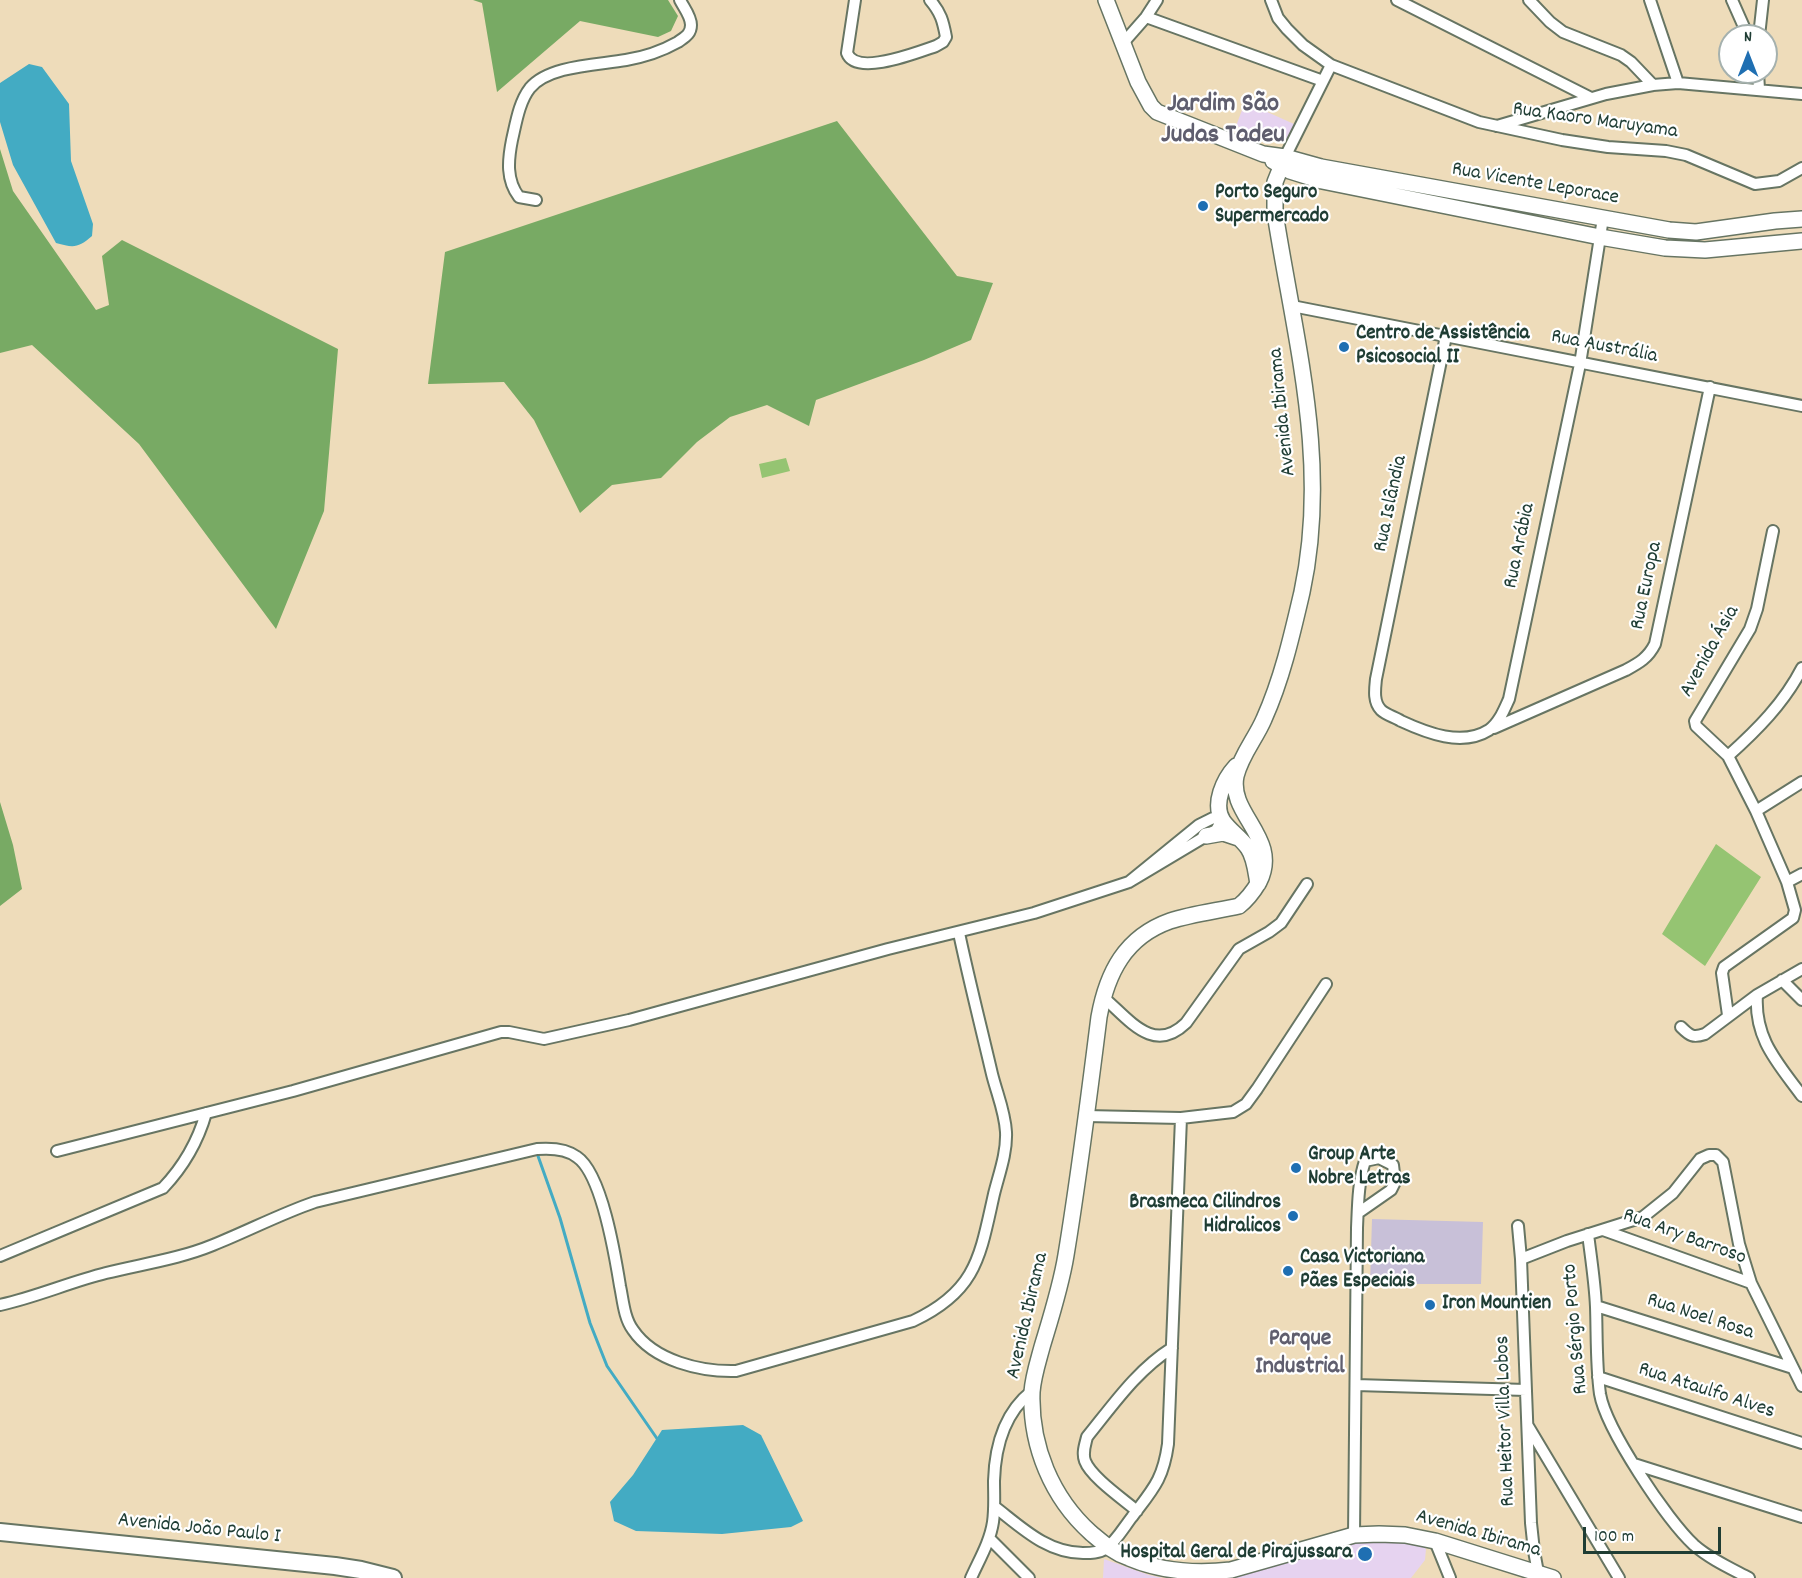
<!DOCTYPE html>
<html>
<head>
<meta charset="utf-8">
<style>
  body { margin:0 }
  #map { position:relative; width:1802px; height:1578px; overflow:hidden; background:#eedcba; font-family:Dekko,sans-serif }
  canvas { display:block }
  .north { position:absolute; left:1718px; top:24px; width:60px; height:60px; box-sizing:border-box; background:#fff; border:2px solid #a5b1ae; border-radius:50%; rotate:0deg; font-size:16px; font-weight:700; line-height:24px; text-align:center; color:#1f3d34 }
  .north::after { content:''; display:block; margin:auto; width:21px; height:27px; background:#1f6fb2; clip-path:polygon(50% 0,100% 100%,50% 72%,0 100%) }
  .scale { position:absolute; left:1583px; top:1527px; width:138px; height:27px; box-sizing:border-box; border:3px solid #1f3d34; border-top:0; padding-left:8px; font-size:18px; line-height:21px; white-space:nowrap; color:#1f3d34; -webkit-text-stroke:4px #fff; paint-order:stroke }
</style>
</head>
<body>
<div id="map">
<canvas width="1802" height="1578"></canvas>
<div class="north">N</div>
<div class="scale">100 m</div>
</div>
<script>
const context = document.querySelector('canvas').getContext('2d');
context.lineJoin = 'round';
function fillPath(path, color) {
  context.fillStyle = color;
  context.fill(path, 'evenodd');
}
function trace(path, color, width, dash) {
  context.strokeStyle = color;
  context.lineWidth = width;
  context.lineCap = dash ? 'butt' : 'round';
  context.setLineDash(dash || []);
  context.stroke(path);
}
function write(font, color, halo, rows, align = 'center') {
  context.font = font + ' Dekko,sans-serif';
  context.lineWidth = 4.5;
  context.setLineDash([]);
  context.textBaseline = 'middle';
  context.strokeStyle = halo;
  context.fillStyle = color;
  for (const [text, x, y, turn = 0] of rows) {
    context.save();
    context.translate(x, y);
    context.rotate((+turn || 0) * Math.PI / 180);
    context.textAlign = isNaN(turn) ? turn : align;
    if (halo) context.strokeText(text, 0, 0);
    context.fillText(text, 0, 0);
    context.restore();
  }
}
fillPath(new Path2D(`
  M1245 102 1294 124 1289 141 1270 138 1236 126Z
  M1395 1541 1422 1545 1426 1549 1425 1560 1411 1578H1223L1348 1542Z
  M1104 1559 1149 1575 1163 1578H1103Z`), '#e6d3f0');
fillPath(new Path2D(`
  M1372 1219 1483 1222 1481 1284H1370Z`), '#c8c0d8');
fillPath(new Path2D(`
  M786 458 790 471 762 478 759 464Z
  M1716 844 1761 877 1705 966 1662 934Z`), '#95c472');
fillPath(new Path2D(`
  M473 0H668L678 16 671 31 658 37 580 21 497 92 482 3Z
  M837 121 957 276 993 283 971 340 924 360 816 400 809 426 767 405 730 417 697 442 661 478 612 485 580 513 534 420 504 382 428 384 445 252Z
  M0 149 13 191 96 310 109 305 102 256 122 240 338 349 324 511 276 629 139 444 32 345 0 353Z
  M0 802 13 845 22 889 0 906Z`), '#78aa64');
fillPath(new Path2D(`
  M29 64 42 67 69 104 71 161 93 224 92 236C78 248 74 248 56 243L13 165 0 122V83Z
  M743 1425 761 1435 803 1521 791 1527 722 1534 636 1531 614 1521 610 1502 633 1475 662 1430Z`), '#43abc3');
trace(new Path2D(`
  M538 1156 560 1218 590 1323 607 1366 658 1440`), '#43abc3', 3);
const street = new Path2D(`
  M855 0 847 53C856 77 918 52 936 46L943 42 946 37C943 21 941 13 930 0
  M1271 0 1278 18 1287 29 1303 45 1331 65 1479 122 1562 140 1608 147 1666 151 1686 155 1755 184 1779 181 1802 168
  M1397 0 1591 98
  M1529 0 1550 22 1563 32 1621 55 1631 62 1653 85 1678 83 1802 94
  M1650 0 1678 83
  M1732 0 1748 36
  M1146 17 1323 81
  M1759 36 1763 0
  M1124 42 1146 17 1157 0
  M1758 72 1759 89
  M1497 126 1606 94 1653 85
  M1285 157 1331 65
  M536 200 519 197C506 180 508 160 512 140 516 123 519 102 530 88 549 65 599 65 626 60 644 57 662 51 678 42 685 37 691 34 691 25 691 16 684 8 680 0
  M1292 306 1802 406
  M1446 336 1376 679C1375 689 1373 702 1381 710 1386 715 1395 717 1401 721 1427 733 1462 747 1489 730 1499 723 1504 710 1509 699L1580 364 1603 218
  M1494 728 1626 670C1639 663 1648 658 1655 644L1710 387
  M1728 756C1757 730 1784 703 1802 668
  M1756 811 1802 782
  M1787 882 1802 874
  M1782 980 1802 1000
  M1757 995C1754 1039 1778 1063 1802 1096
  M1103 997C1129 1019 1153 1055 1186 1023L1239 949 1269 932 1281 923 1307 884
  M1728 1015 1722 973 1724 967 1793 918 1795 910 1787 882 1756 811 1728 756 1696 726 1695 721 1750 629 1757 609 1773 531
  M1681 1027C1690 1036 1693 1038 1705 1034L1757 995 1802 969
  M1086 1116 1181 1118 1233 1112 1246 1104 1257 1089 1326 984
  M57 1151 293 1091 501 1032H509L544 1039 629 1020 888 949 1034 913 1129 882 1206 836 1216 830 1222 820 1213 818 1199 825 1129 882
  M1518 1226 1521 1259 1531 1523 1534 1551 1539 1578
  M1603 1230 1751 1283
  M1588 1234C1591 1258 1595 1283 1596 1307 1597 1336 1596 1365 1600 1394 1606 1429 1667 1520 1694 1545 1710 1559 1730 1568 1749 1578
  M0 1256 163 1188C183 1167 198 1141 206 1113
  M1521 1259 1567 1241 1643 1217 1673 1193 1700 1159 1709 1155H1716L1723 1162 1739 1244 1751 1283 1802 1386
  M0 1305C36 1297 70 1282 106 1273 142 1264 179 1259 213 1245 248 1231 280 1214 315 1202L537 1149C550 1148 567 1149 577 1157 602 1174 615 1255 620 1286 623 1300 624 1318 633 1330 654 1361 701 1372 736 1371L913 1321C977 1291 980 1256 994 1194 999 1174 1007 1153 1006 1132 1005 1112 997 1094 992 1074 981 1027 969 980 959 933
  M1596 1306 1793 1368
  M1598 1377 1802 1443
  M1356 1385 1526 1390
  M1528 1426 1619 1578
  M1634 1464 1802 1517
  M995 1507C1021 1527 1047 1553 1083 1553 1091 1553 1099 1553 1105 1549 1116 1542 1124 1527 1132 1517 1153 1489 1163 1480 1168 1444L1181 1118
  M1137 1511C1123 1499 1091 1477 1085 1461 1082 1453 1085 1445 1087 1437 1113 1405 1137 1370 1172 1348
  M1354 1535 1357 1228C1358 1206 1358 1182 1365 1161L1379 1158 1393 1165 1395 1182 1391 1190 1358 1213
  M989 1538 1029 1578
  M1435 1541 1450 1578
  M971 1578C979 1560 990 1542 993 1522 995 1508 994 1495 994 1481 995 1446 1004 1413 1032 1391`);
const secondary = new Path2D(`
  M1106 0 1138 82 1151 106 1157 112 1263 154 1285 157 1321 167 1669 230 1696 232 1775 221 1802 219
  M1285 157 1275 182V213C1295 341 1330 462 1302 592 1292 635 1282 679 1264 719 1256 738 1241 755 1236 776 1228 815 1281 838 1259 882 1253 892 1248 899 1239 906 1216 911 1191 914 1170 921 1125 937 1107 973 1099 1017 1089 1097 1079 1176 1066 1255 1061 1286 1051 1317 1042 1347 1038 1362 1033 1377 1032 1392 1030 1446 1052 1498 1091 1533 1103 1543 1114 1553 1129 1558 1160 1571 1197 1574 1231 1570L1354 1535 1379 1534 1405 1535 1435 1541 1553 1578
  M1273 161 1290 171 1322 181 1600 237 1665 248 1705 250 1802 241
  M1236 766C1224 779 1212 804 1223 821 1230 831 1241 838 1248 848 1255 858 1256 873 1258 884
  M1206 836 1223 833 1238 838`);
const primary = new Path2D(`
  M0 1532 335 1566 361 1570 393 1578`);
trace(street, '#677563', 14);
trace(secondary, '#677563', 18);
trace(primary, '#677563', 20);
trace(street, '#fff', 10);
trace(secondary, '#fff', 15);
trace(primary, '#fff', 16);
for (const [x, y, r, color] of [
  [1203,206,6,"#1f6fb2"],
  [1344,347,6,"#1f6fb2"],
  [1296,1168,6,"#1f6fb2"],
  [1293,1216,6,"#1f6fb2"],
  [1288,1271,6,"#1f6fb2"],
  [1430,1305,6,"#1f6fb2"],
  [1365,1554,8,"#1f6fb2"]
]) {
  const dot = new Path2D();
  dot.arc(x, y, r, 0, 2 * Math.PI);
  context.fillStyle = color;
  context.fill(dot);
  trace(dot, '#fff', 2);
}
write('21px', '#1f3d34', '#fff', [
  ["Rua Kaoro Maruyama",1595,122,8],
  ["Rua Vicente Leporace",1535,185,10],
  ["Rua Austrália",1604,348,11],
  ["Avenida Ibirama",1284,412,-96],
  ["Rua Islândia",1392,504,-78],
  ["Rua Arábia",1521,546,-78],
  ["Rua Europa",1648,586,-78],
  ["Avenida Ásia",1711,652,-61],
  ["Rua Ary Barroso",1684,1238,20],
  ["Avenida Ibirama",1029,1316,-77],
  ["Rua Noel Rosa",1700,1318,18],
  ["Rua Sérgio Porto",1577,1329,-95],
  ["Rua Ataulfo Alves",1706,1392,18],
  ["Rua Heitor Villa Lobos",1507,1421,-92],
  ["Avenida João Paulo I",199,1530,6],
  ["Avenida Ibirama",1478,1535,16]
]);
write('bold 21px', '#1f3d34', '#fff', [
  ["Porto Seguro",1215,194],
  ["Supermercado",1215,218],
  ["Centro de Assistência",1356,335],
  ["Psicosocial II",1356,359],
  ["Group Arte",1308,1156],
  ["Nobre Letras",1308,1180],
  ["Brasmeca Cilindros",1281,1204,"right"],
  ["Hidralicos",1281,1228,"right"],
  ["Casa Victoriana",1300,1259],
  ["Pães Especiais",1300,1283],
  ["Iron Mountien",1442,1305],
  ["Hospital Geral de Pirajussara",1352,1554,"right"]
], 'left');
write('bold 24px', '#5f5e6e', '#fff', [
  ["Parque",1300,1341],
  ["Industrial",1300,1369]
]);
write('bold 27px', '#5f5e6e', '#fff', [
  ["Jardim São",1223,106],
  ["Judas Tadeu",1223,137]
]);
</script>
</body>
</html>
